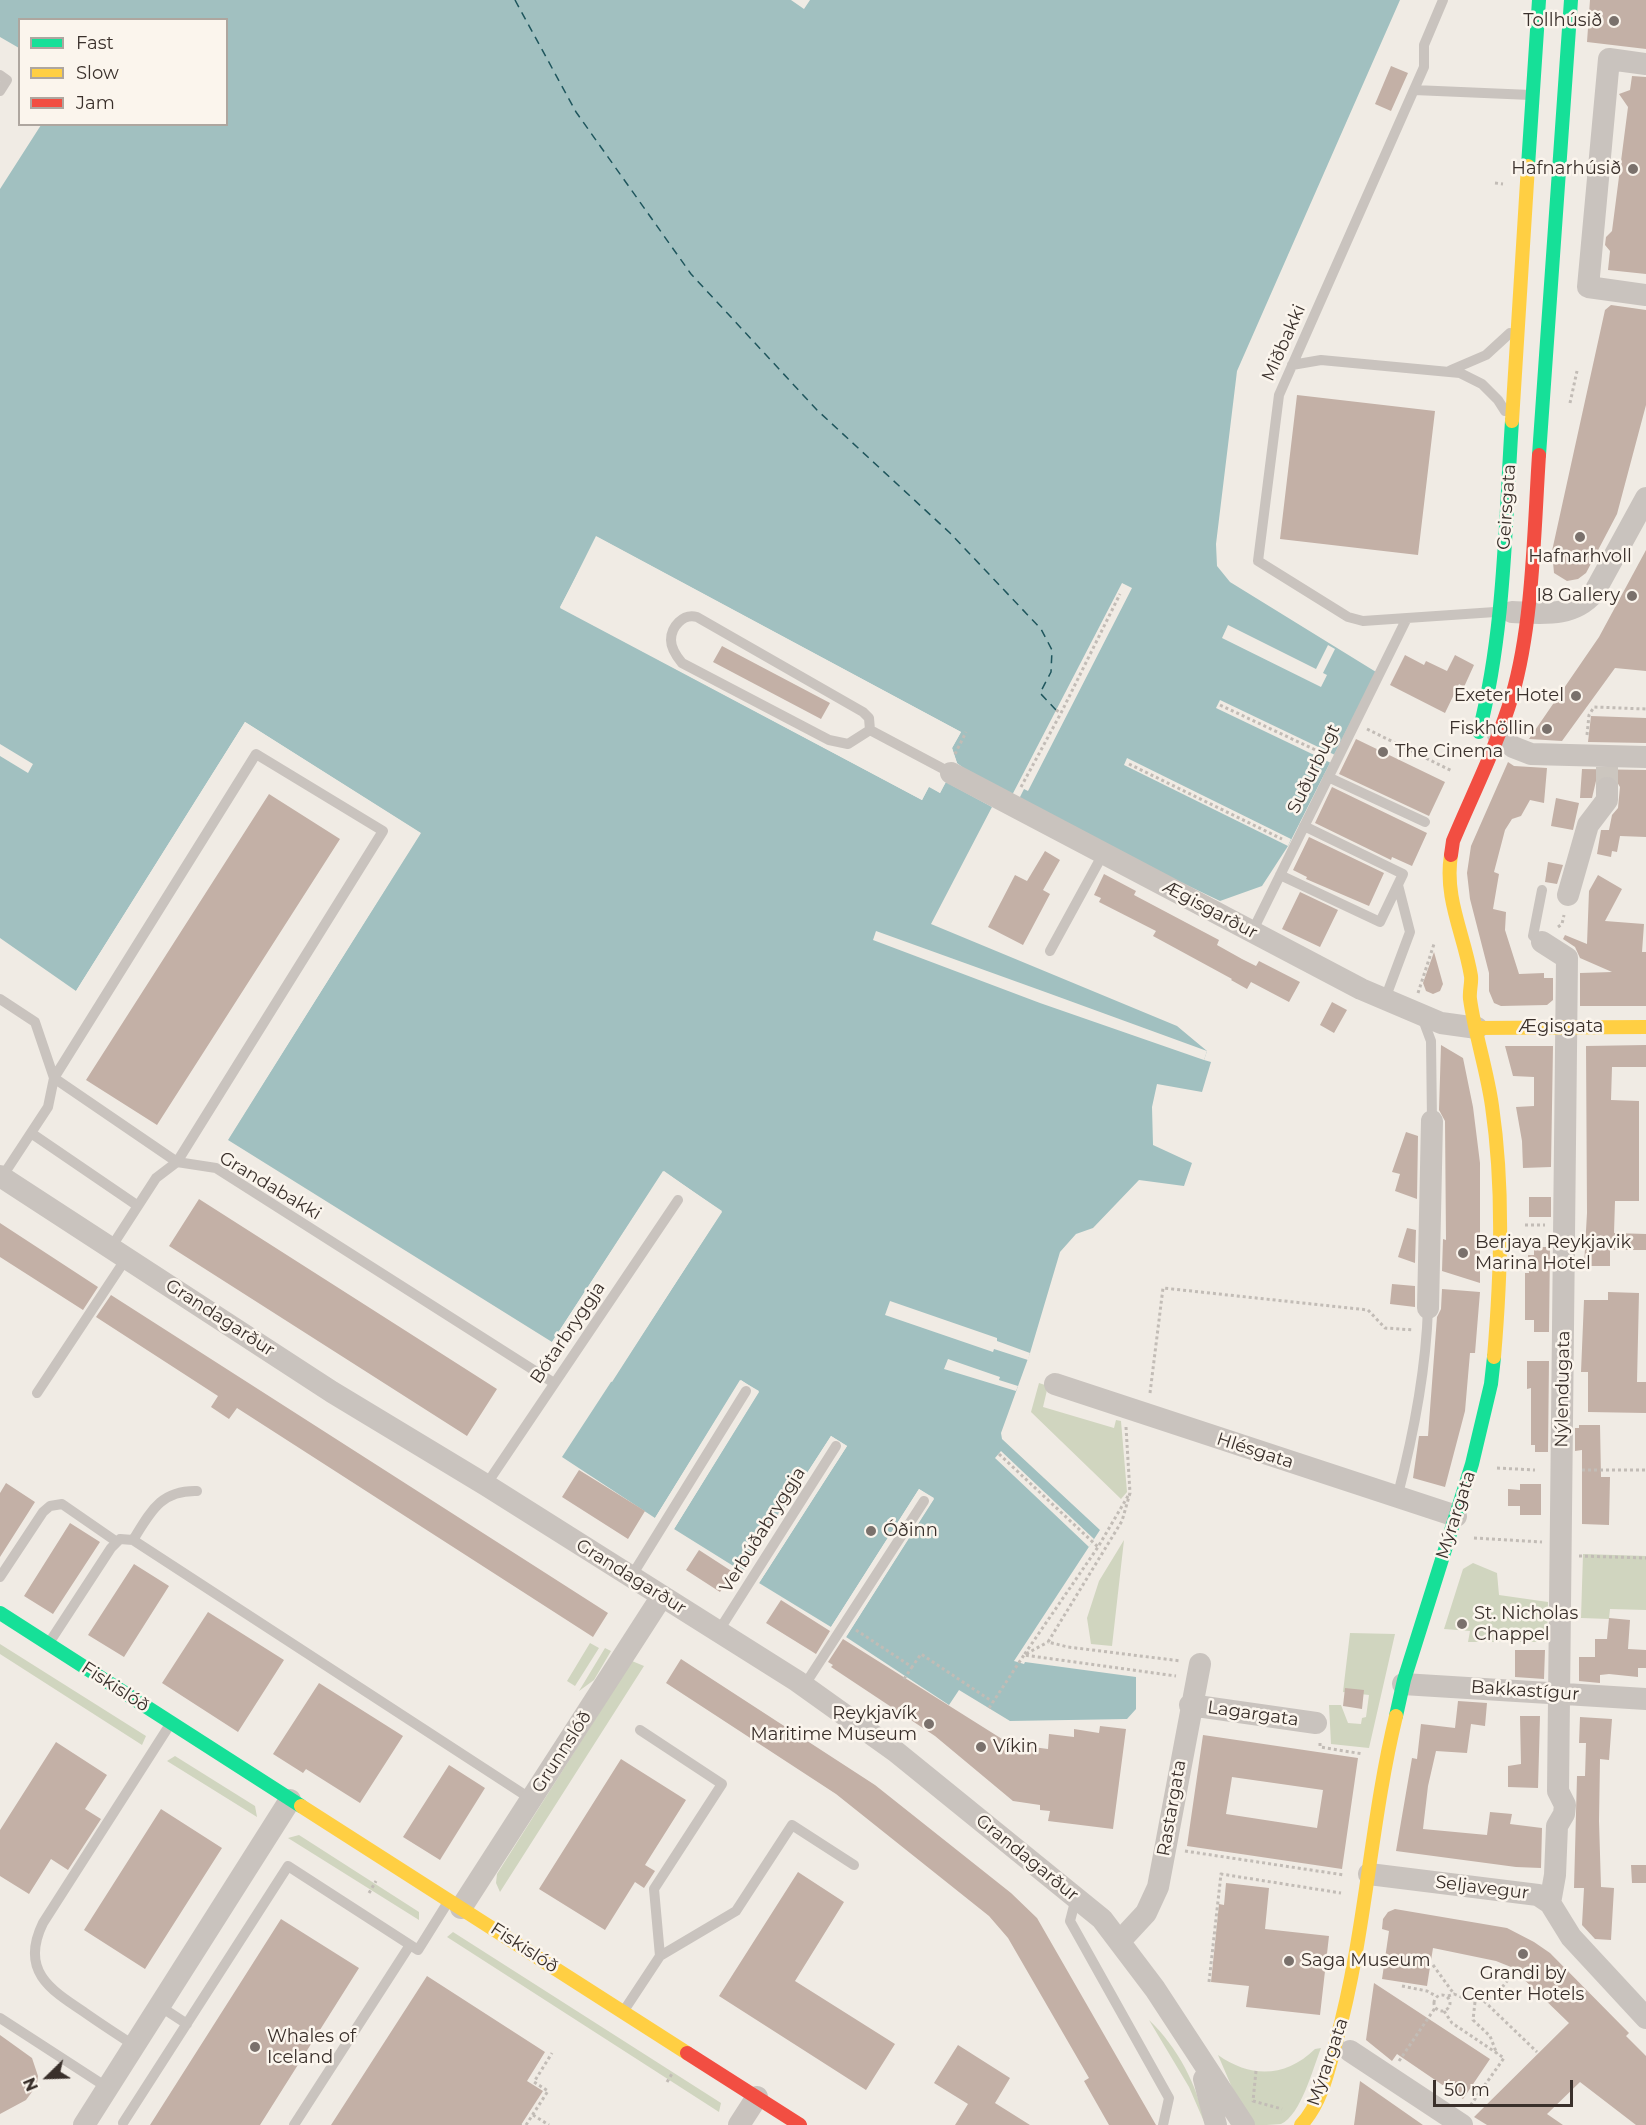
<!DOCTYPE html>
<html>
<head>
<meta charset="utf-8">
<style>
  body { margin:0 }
  #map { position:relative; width:1646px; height:2125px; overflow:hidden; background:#f0ebe4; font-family:Montserrat,sans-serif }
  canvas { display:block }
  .legend { position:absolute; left:18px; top:18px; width:210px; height:108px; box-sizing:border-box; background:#fbf5ed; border:2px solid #aea69f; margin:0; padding:8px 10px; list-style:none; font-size:18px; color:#3a302b }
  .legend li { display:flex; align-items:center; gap:12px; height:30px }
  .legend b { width:30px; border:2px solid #aea69f }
  .north { position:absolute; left:18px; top:2047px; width:60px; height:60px; -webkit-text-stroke:4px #fbf5ed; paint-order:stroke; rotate:247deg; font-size:16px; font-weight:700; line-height:24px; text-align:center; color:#3a302b }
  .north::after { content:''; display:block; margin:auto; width:21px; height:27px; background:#3a302b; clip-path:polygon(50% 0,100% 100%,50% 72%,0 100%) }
  .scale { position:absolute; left:1433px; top:2080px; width:140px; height:27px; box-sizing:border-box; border:3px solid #3a302b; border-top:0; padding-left:8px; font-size:18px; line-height:21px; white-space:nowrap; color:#3a302b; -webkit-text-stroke:4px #fbf5ed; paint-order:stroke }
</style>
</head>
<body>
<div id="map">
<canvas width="1646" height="2125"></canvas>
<ul class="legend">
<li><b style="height:8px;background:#16e098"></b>Fast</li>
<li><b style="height:8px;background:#ffcf43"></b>Slow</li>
<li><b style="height:8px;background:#f24e42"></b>Jam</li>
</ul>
<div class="north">N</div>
<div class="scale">50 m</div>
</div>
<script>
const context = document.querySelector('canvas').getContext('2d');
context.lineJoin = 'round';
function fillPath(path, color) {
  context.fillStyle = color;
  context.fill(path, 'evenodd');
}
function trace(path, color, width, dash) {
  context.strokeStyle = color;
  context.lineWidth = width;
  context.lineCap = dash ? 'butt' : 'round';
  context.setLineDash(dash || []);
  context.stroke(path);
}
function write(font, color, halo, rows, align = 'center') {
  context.font = font + ' Montserrat,sans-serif';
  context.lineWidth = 5;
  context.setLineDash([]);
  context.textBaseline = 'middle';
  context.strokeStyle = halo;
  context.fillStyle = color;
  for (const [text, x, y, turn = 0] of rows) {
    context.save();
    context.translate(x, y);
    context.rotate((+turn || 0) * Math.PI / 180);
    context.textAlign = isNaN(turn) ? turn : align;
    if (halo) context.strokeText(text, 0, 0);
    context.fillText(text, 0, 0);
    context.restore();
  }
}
fillPath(new Path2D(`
  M1039 1383 1048 1386 1043 1407 1114 1428 1116 1420 1121 1421 1127 1492 1121 1499 1031 1412Z
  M1124 1540 1112 1646 1091 1644 1087 1618 1099 1581Z
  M1583 1554 1646 1556V1610L1610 1609 1609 1619 1581 1618Z
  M1473 1563 1497 1573 1499 1595 1548 1602 1547 1642H1468L1470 1631 1444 1629 1463 1569Z
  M1350 1633 1395 1634 1369 1748 1331 1744 1329 1705H1341L1348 1723 1361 1724 1362 1718 1366 1717 1369 1695 1343 1692Z
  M590 1643 599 1648 575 1686 567 1681Z
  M0 1644 146 1736 142 1745 0 1654Z
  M605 1648 611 1651 594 1680 579 1691Z
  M632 1661 644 1666 500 1892 496 1883 497 1874Z
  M175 1756 255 1806 257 1817 167 1761Z
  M299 1835 419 1912V1920L288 1838Z
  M453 1932 721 2103 719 2112 447 1937Z
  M1149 2020C1178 2048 1197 2084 1205 2124L1189 2087Z
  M1321 2048C1313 2068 1301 2115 1281 2124 1273 2125 1260 2125 1252 2125L1246 2120 1218 2055C1252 2079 1286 2077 1315 2049Z`), '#d0d5bf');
fillPath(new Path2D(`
  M0 0H791L804 9 810 0H1400L1237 371 1216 544 1217 566 1230 582 1376 672 1288 846 1262 886 1220 901 999 795 957 763 952 748 961 732 597 537 560 607 922 800 929 786 940 793 946 782 992 807 931 924 1177 1026 1207 1051 1204 1060 1211 1062 1202 1092 1157 1084 1152 1107 1153 1145 1192 1163 1184 1186 1139 1180 1093 1228 1076 1234 1060 1252 1030 1353 1001 1433 1002 1439 1100 1530 1014 1661 1024 1664 1025 1662 1136 1677V1709L1127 1719 1010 1721 959 1690 949 1705 846 1637 934 1499 919 1489 831 1627 759 1583 847 1446 831 1436 743 1572 674 1529 759 1392 741 1380 655 1518 562 1457 722 1212 664 1171 552 1342 228 1140 420 833 245 722 76 991 0 938V189L41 125 226 124V20H20L19 48 0 37Z`), '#a1c0c0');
fillPath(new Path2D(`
  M596 536 961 732 952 748 957 763 955 765 949 748 957 733 598 540 564 606 920 796 927 784 939 789 944 780 947 779 940 793 929 787 922 800 560 608Z
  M1122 583 1132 588 1028 791 1024 789 1016 805 1009 801Z
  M1228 625 1316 669 1328 645 1335 649 1323 673 1327 675 1321 687 1222 638Z
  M1220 700 1335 755 1331 763 1216 708Z
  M245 722 421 833 226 1142V1138L417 834 246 726 78 992 76 991Z
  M0 744 33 764 28 773 0 756Z
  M1127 758 1291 839 1288 846 1124 765Z
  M876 931 1048 993 1207 1051 1204 1060 1040 1003 873 940Z
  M663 1171 722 1211 612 1382 610 1381 718 1212 664 1175 555 1343 552 1342Z
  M890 1301 997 1338V1341L1030 1353 1028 1360 994 1349 993 1352 885 1315Z
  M948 1359 1000 1377 999 1380 1018 1386 1016 1391 944 1369Z
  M740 1380 759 1391 674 1529 671 1528 755 1392 741 1384 657 1520 655 1518Z
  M831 1436 847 1446 759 1583 757 1581 843 1447 832 1440 746 1574 743 1572Z
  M1001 1451 1094 1539 1089 1547 995 1458Z
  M919 1489 934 1498 846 1637 844 1635 930 1499 920 1493 833 1628 831 1627Z`), '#f0ebe4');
trace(new Path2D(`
  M515 0 576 112 691 274 817 410 950 533 1041 629 1052 650 1051 672 1040 693 1056 710`), '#1f565d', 1.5, [8, 6]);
fillPath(new Path2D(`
  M1590 0H1646V49L1587 42Z
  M1391 66 1408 73 1391 111 1375 104Z
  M1632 76 1646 77V274L1608 270 1610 251 1605 245 1606 237 1612 231 1628 107 1619 94 1630 90Z
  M1611 305 1646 310V405L1617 514 1586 573 1578 579 1567 581 1554 573 1552 551 1605 310Z
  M1297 395 1435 411 1418 555 1280 539Z
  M1646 550V671L1615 668 1562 741 1529 739 1599 637Z
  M722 646 830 703 821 719 713 662Z
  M1405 655 1424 665 1426 661 1447 671 1455 655 1474 665 1464 687 1459 684 1445 713 1390 685Z
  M1591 716 1646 718V743L1588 742Z
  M1356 739 1445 782 1429 816 1339 774Z
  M1508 762 1514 766 1547 768 1544 803 1530 800 1521 816 1512 819 1505 830 1494 872 1499 874 1493 909 1506 912 1505 930 1519 974 1544 973V978H1553V1000L1547 1005 1501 1006 1494 1003 1489 991V973L1470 899 1467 873 1471 846Z
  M1582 769 1646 770V837L1620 836 1617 852 1612 851 1611 857 1597 854 1601 830H1609L1612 815 1618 808 1620 787 1614 777 1606 775 1596 781 1592 798H1580Z
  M1332 787 1427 833 1412 866 1392 857 1391 860 1315 823Z
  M269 794 340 839 157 1125 86 1080Z
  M1556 798 1579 803 1573 830 1551 826Z
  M1309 837 1384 873 1369 906 1306 879 1307 877 1293 870Z
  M1045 851 1060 860 1043 890 1050 894 1023 945 988 927 1015 875 1027 881Z
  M1548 862 1563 865 1557 884 1545 882Z
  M1104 874 1136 891 1134 895 1219 940 1217 945 1242 959 1256 966 1259 961 1300 982 1289 1002 1251 982 1247 989 1231 980 1232 979 1153 936 1156 931 1099 902 1101 898 1094 895Z
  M1598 875 1622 889 1605 921 1644 924 1642 952H1646V1006H1580V973L1612 972 1580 958 1575 947 1563 939 1565 935 1587 944 1589 891Z
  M1300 892 1338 910 1320 947 1282 929Z
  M1434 952 1443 984 1440 991 1433 994 1426 991 1423 983Z
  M1332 1002 1347 1010 1334 1033 1320 1025Z
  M1441 1045 1463 1058 1473 1107 1480 1163V1283L1442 1271 1443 1239 1446 1240 1445 1121 1439 1110Z
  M1646 1045V1067H1612L1611 1100 1639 1101V1201H1615L1614 1233 1646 1234V1250H1610V1266H1584L1587 1213 1586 1046Z
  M1505 1046H1553L1551 1167 1523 1168 1522 1141 1516 1107 1534 1106V1077L1513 1076Z
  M1406 1132 1418 1136 1417 1199 1395 1191 1400 1174 1392 1172Z
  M1529 1197H1551V1217H1529Z
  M199 1199 497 1389 467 1436 169 1246Z
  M0 1223 98 1287 83 1310 0 1257Z
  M1407 1228 1416 1230 1415 1263 1398 1257Z
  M1534 1247H1550L1549 1332H1534V1320H1525V1273H1529L1528 1255H1534Z
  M1392 1284 1415 1286V1307L1390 1304Z
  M1442 1289 1480 1292 1475 1353H1470L1465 1411 1445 1487 1413 1478 1419 1436H1428L1437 1317 1441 1309Z
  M1608 1292 1639 1293 1637 1382H1646V1413L1588 1412V1372H1581L1584 1300H1608Z
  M111 1295 608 1613 593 1637 237 1408 229 1419 211 1407 218 1396 96 1317Z
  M1527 1361H1549L1548 1452H1535V1445H1531V1388L1527 1389Z
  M1579 1425H1600L1601 1477H1610L1609 1525 1582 1524V1450L1575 1451V1428H1579Z
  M579 1470 645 1511 628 1539 562 1497Z
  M6 1483 35 1502 0 1557V1493Z
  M1520 1484H1541V1515H1520V1506H1508V1489L1520 1490Z
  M70 1523 100 1542 53 1614 24 1596Z
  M699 1550 733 1572 720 1592 686 1570Z
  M134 1564 169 1586 124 1657 88 1635Z
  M781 1600 830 1631 816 1654 766 1623Z
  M208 1612 284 1660 238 1732 162 1683Z
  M1609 1618 1630 1620 1628 1649 1646 1650V1668H1638V1677L1609 1674 1600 1675V1683L1579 1681V1657H1595V1639H1607Z
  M843 1639 1010 1744 1048 1749 1049 1734 1074 1737V1729L1099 1733 1100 1726 1126 1729 1113 1829 1048 1821 1050 1811 1040 1810V1805L1013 1801 935 1736 831 1667 833 1665 828 1662Z
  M1515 1650H1545L1544 1679 1515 1677Z
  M681 1659 875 1785 1011 1893 1037 1918 1156 2125H1109L1084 2081 1089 2078 1008 1938 989 1916 836 1794 666 1683Z
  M319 1683 403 1736 360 1803 306 1769 303 1773 273 1754Z
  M1345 1688 1364 1690 1362 1709 1343 1706Z
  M1458 1701 1487 1703 1485 1726 1471 1724 1467 1753 1436 1751 1428 1786 1423 1829 1487 1835 1490 1812 1512 1814 1510 1824 1542 1828 1541 1868 1516 1867 1396 1851 1412 1758 1417 1759 1421 1724 1455 1728Z
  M1520 1716H1540L1538 1788 1508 1787V1766L1521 1764Z
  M1580 1717 1612 1719 1609 1760 1600 1759 1599 1821 1601 1887 1614 1888 1611 1940 1595 1939 1582 1925 1584 1888H1574L1577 1776H1585L1586 1743H1579Z
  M1203 1735 1358 1758 1342 1869 1187 1846ZM1232 1777 1323 1790 1317 1828 1226 1814Z
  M56 1742 107 1775 85 1809 101 1819 68 1870 51 1859 29 1894 0 1876V1830Z
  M621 1759 686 1800 645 1865 655 1871 644 1888 635 1882 605 1930 539 1889Z
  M449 1765 485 1788 440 1860 403 1837Z
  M161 1809 222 1848 145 1969 84 1930Z
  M1631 1865H1646V1883H1632Z
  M798 1872 844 1902 795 1981 895 2044 866 2090 719 1996Z
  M1226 1883 1269 1888 1265 1929 1329 1936 1320 2015 1246 2007 1249 1986 1211 1982 1219 1904 1224 1905Z
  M1395 1909 1507 1928 1534 1942 1550 1953 1629 2033 1626 2036 1646 2056V2125H1636L1580 2082 1547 2114 1563 2125H1487L1474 2117 1569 2023 1511 1967 1496 1961 1433 1948 1427 1986 1382 1979 1389 1931 1382 1929 1383 1919 1388 1912Z
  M281 1919 359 1968 260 2125H150Z
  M427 1976 545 2052 527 2081 543 2091 521 2125H331Z
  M1374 1983 1490 2059 1463 2099 1397 2054 1392 2061 1366 2040Z
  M0 2035 32 2058 38 2076 37 2085 26 2100 0 2114Z
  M958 2045 1010 2078 995 2103 1030 2125H955L968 2104 934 2083Z
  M1360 2081 1423 2125H1354Z`), '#c3b0a6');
trace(new Path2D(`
  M1607 788V767`), '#ccc6bf', 22, [22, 11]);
trace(new Path2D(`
  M1495 183 1503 184
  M1570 403 1577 371
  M1220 705 1324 754
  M1056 710 1061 713
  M1367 729 1452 771
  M1587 735 1589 715 1594 707 1646 709
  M955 754 966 732
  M1129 764 1282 839
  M1021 787 1061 713 1120 594
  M1558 927 1562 924 1564 915
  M1418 993 1434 944
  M1525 1225H1545
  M1150 1393 1163 1288 1368 1310 1385 1328 1414 1330
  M1126 1427 1130 1493 1122 1521 1048 1642 1068 1647 1181 1661
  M999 1454 1098 1547
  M1497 1468 1535 1470
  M1582 1470H1646
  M1128 1496 1098 1547 1024 1655 1176 1676
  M1474 1538 1542 1542
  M1579 1556 1646 1558
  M856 1630 912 1667 921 1654 993 1702
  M904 1679 912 1667
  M989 1708 1024 1655 1048 1642
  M1320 1743V1747L1363 1754
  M1185 1851 1344 1875
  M369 1893 376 1881
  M1433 1965 1454 1994
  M1209 1982 1221 1874 1341 1893
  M1402 1986 1427 1991 1436 1996
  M1434 2003a8 8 0 1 1 16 0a8 8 0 1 1-16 0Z
  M1448 1996 1454 1994C1485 2008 1496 1998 1514 1971
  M1484 2001 1537 2052
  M1475 2002 1473 2020 1490 2036 1497 2054
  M1444 2011 1452 2023 1504 2058 1470 2106
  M1399 2061 1435 2008
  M1256 2071 1253 2101 1282 2109
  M667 2082 673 2072
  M533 2115 549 2125
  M521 2125H522
  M526 2125 548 2091 534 2082 552 2053`), '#c2bcb6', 3, [3, 3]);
trace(new Path2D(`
  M1443 0 1424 45V67L1279 395 1258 561 1348 617 1363 621 1495 612
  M0 75 7 80 0 91
  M1414 90 1531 95
  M1292 365 1321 360 1460 373 1482 384 1498 400 1505 411
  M1451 370 1486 355 1510 333
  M870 730 848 744 829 740 682 663C677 657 671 649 671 640 671 627 683 613 697 617L863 712 869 718 870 730 951 773
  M1328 777 1425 822
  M1280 875 1380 922 1403 874 1304 826
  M1252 932 1406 620
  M1542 942 1533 936 1542 890
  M1050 951 1103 854
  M0 999 35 1022 54 1078 177 1162 216 1168 554 1383
  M1385 999 1410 932 1398 885
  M1422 1017 1431 1041 1432 1121
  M31 1133 138 1206
  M2 1177 48 1107 54 1078 256 754 383 831 177 1162 156 1178 112 1246
  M37 1393 127 1257
  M486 1485 678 1200
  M1397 1498C1413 1437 1426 1371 1428 1308
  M133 1540C151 1511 161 1490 197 1491
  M0 1577 43 1512 50 1506 62 1504 117 1542
  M631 1577 746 1391
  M718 1632 836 1446
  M49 1643 111 1548 120 1539 133 1540 531 1799
  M804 1686 924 1501
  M640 1730 722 1784 654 1889 660 1956
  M1076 1898 1070 1921 1169 2098 1163 2125
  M161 2007 187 2024
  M625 2009 660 1956 736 1911 792 1825 854 1865
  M0 2018 108 2088
  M135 2046C118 2035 101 2024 84 2012 49 1989 20 1970 43 1923L169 1726
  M123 2123 288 1866 418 1950 448 1902
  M294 2125 410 1945`), '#c9c3be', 10);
trace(new Path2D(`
  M1646 64 1609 59 1588 287 1646 295
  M1512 612C1542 613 1572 618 1594 593L1646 498
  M1498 735 1513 747 1531 754 1646 757
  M951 773 1361 989 1441 1023 1477 1028
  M1568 895 1588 825 1607 800V788
  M1542 942 1567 958 1558 1791 1565 1805 1564 1814 1557 1826 1555 1875 1550 1903
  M0 1176 332 1392 486 1485 797 1681 895 1751 1102 1919 1155 1989 1244 2125
  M1428 1308 1432 1121
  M1055 1384 1456 1516
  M1403 1684 1646 1699
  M1190 1705 1316 1723
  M1369 1874 1538 1895 1550 1903 1571 1937 1646 2018
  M461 1908 662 1596
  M1120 1941 1146 1913 1158 1887 1200 1664
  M1350 2051 1462 2125
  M1204 2079 1216 2125
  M84 2125 290 1800
  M739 2125 757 2097`), '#c9c3be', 22);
trace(new Path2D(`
  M1528 166 1539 0
  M1539 455 1571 0
  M1479 732C1505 631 1505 524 1512 421
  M0 1613 301 1806
  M1396 1716 1404 1680 1472 1464 1491 1384 1494 1357`), '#16e098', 14);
trace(new Path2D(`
  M1512 421 1528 166
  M1451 855C1444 898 1464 934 1471 976 1472 983 1469 991 1470 999 1475 1035 1487 1070 1492 1106 1504 1188 1501 1274 1494 1357
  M1477 1028 1646 1027
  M301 1806 687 2053
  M1301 2125C1322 2102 1328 2071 1336 2042 1366 1934 1370 1823 1396 1716`), '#ffcf43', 14);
trace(new Path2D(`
  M1451 855 1453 841C1473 793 1497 746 1512 696 1533 625 1534 530 1539 455
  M687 2053 800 2125`), '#f24e42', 14);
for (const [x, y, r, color] of [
  [1614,21,6,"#7a716c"],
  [1633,169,6,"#7a716c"],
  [1580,537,6,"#7a716c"],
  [1632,596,6,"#7a716c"],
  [1576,696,6,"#7a716c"],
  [1547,729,6,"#7a716c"],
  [1383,752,6,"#7a716c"],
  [1463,1253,6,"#7a716c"],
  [871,1531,6,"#7a716c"],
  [1462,1624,6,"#7a716c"],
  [929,1724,6,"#7a716c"],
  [981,1747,6,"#7a716c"],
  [1523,1954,6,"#7a716c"],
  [1289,1961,6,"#7a716c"],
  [255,2047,6,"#7a716c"]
]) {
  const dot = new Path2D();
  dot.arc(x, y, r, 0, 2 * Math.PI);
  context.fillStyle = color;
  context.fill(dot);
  trace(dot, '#fbf5ed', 2);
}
write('18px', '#3a302b', '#fbf5ed', [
  ["Tollhúsið",1602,21,"right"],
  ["Hafnarhúsið",1621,169,"right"],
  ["Hafnarhvoll",1580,557,"center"],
  ["I8 Gallery",1620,596,"right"],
  ["Exeter Hotel",1564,696,"right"],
  ["Fiskhöllin",1535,729,"right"],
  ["The Cinema",1395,752],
  ["Berjaya Reykjavik",1475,1243],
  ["Marina Hotel",1475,1264],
  ["Óðinn",883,1531],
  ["St. Nicholas",1474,1614],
  ["Chappel",1474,1635],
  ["Reykjavík",917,1714,"right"],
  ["Maritime Museum",917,1735,"right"],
  ["Víkin",993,1747],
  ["Saga Museum",1301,1961],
  ["Grandi by",1523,1974,"center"],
  ["Center Hotels",1523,1995,"center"],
  ["Whales of",267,2037],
  ["Iceland",267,2058]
], 'left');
write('18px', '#3a302b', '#fbf5ed', [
  ["Miðbakki",1284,343,-66],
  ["Geirsgata",1507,507,-86],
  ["Suðurbugt",1314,769,-64],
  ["Ægisgarður",1210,910,28],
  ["Ægisgata",1561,1027],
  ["Grandabakki",270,1186,31],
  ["Grandagarður",220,1318,33],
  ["Bótarbryggja",568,1333,-56],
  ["Nýlendugata",1563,1389,-89],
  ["Hlésgata",1255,1451,18],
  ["Mýrargata",1456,1515,-72],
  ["Verbúðabryggja",763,1530,-58],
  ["Grandagarður",631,1577,32],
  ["Fiskislóð",115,1687,33],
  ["Bakkastígur",1525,1691,4],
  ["Lagargata",1253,1714,8],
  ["Grunnslóð",562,1752,-57],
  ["Rastargata",1172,1808,-80],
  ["Grandagarður",1027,1858,39],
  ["Seljavegur",1482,1888,7],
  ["Fiskislóð",524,1948,33],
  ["Mýrargata",1328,2062,-71]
]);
</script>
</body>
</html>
